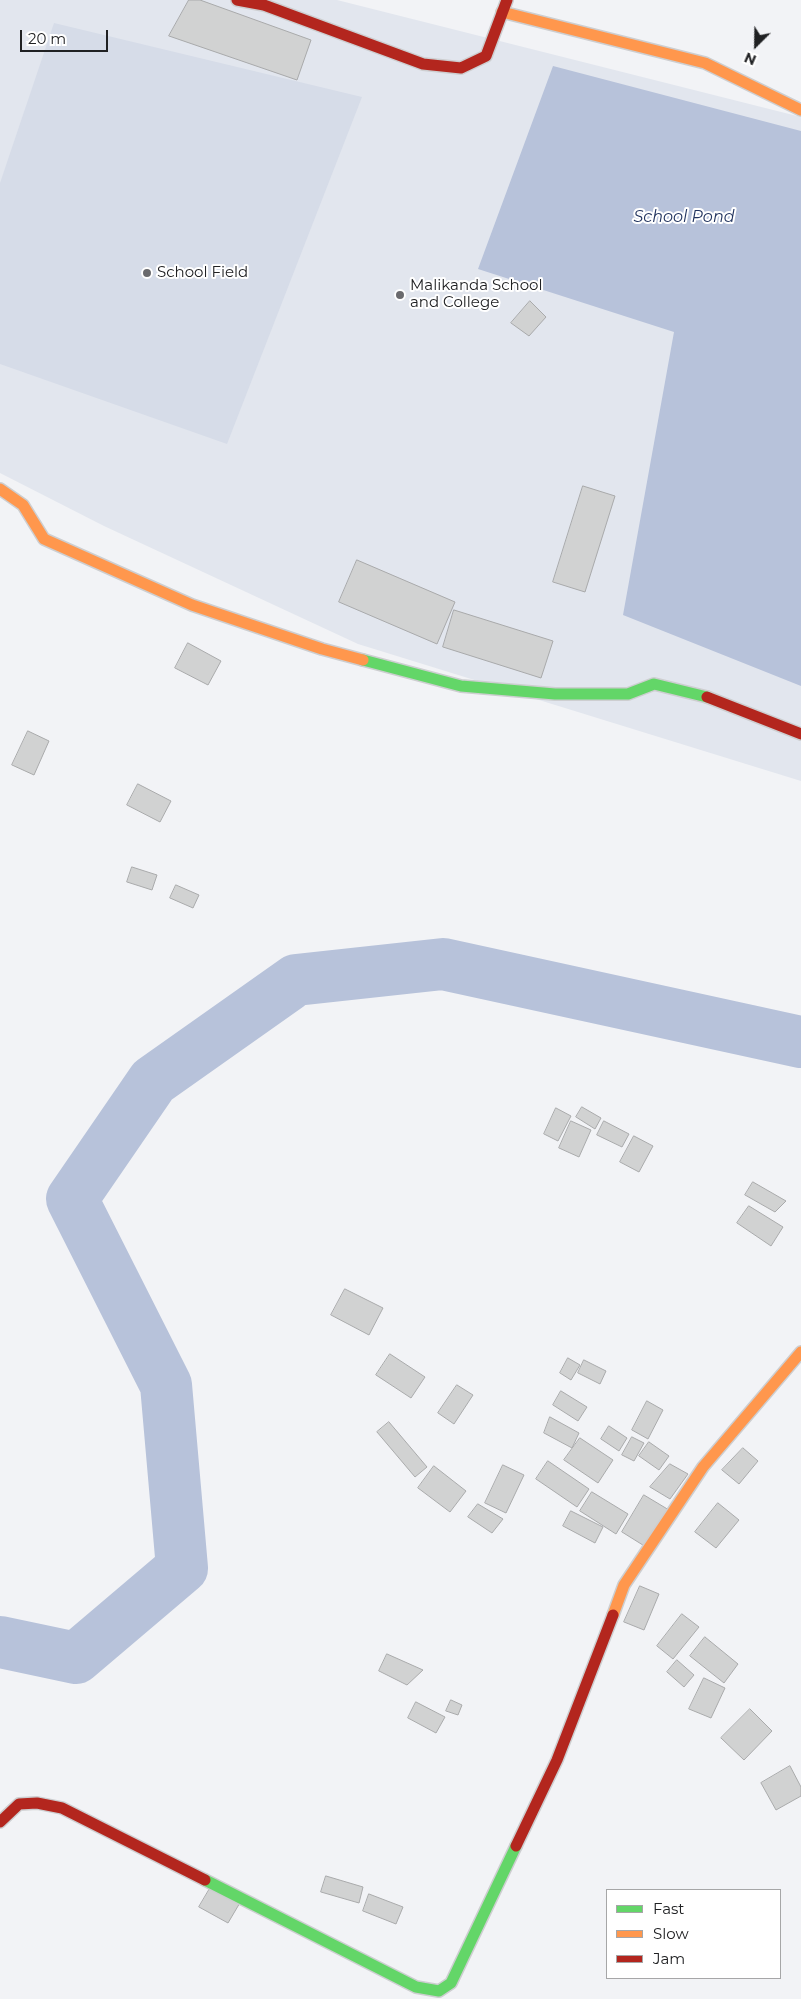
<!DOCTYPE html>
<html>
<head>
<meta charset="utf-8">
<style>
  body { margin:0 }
  #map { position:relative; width:801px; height:1999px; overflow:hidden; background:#f2f3f6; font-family:Montserrat,sans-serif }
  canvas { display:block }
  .legend { position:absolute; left:606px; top:1889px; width:175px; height:90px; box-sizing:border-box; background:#fff; border:1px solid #a6a6a7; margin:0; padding:6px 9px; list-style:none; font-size:15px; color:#202123 }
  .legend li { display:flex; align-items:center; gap:10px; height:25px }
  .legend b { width:25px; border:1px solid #a6a6a7 }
  .north { position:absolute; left:731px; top:20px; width:50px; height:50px; -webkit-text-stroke:4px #fff; paint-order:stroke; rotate:203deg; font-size:14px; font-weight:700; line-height:20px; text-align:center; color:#202123 }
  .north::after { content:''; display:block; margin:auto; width:18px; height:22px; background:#202123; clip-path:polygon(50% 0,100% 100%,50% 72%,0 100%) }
  .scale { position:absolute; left:20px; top:30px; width:88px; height:22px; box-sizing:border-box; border:2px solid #202123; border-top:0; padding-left:6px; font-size:15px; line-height:18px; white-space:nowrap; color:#202123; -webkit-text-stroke:4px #fff; paint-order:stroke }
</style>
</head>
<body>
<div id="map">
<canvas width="801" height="1999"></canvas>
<ul class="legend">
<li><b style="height:6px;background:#63d668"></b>Fast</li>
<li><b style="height:6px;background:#ff974d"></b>Slow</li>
<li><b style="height:6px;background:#b3261e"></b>Jam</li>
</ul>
<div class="north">N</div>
<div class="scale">20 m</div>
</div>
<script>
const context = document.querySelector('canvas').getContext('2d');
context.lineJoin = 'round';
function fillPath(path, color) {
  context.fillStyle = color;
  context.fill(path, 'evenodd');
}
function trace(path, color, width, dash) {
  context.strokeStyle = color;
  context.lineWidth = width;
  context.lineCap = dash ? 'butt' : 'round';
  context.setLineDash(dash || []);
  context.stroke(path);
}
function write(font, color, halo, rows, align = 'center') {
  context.font = font + ' Montserrat,sans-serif';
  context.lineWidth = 4;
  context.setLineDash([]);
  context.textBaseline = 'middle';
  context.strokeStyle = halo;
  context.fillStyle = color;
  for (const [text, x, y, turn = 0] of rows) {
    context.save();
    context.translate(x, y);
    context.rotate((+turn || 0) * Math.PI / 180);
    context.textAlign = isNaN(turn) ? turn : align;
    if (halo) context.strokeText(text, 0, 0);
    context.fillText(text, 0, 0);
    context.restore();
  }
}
fillPath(new Path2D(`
  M0 0H337L801 117V781L358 644 104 526 0 473Z`), '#e2e6ee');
fillPath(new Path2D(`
  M54 23 362 97 227 444 0 364V183Z`), '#d6dce8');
fillPath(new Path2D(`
  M553 66 801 131V686L623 615 674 332 478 269Z`), '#b7c2da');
trace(new Path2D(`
  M0 1642 76 1658 182 1568 166 1385 72 1199 153 1081 296 980 443 964 801 1042`), '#b7c2da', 52);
const building = new Path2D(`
  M189 0H200L311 40 297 80 169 36Z
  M530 301 546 317 529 336 511 323Z
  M583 486 615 496 585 592 553 582Z
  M357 560 455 602 437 644 339 602Z
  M454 610 553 641 541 678 443 647Z
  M188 643 221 661 208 685 175 668Z
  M28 731 49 741 34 775 12 765Z
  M138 784 171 801 160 822 127 805Z
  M132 867 157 875 152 890 127 882Z
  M176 885 199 895 193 908 170 898Z
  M582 1107 601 1118 595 1129 576 1117Z
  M556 1108 571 1116 558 1141 544 1134Z
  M571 1121 591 1130 579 1157 559 1148Z
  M604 1121 629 1134 622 1147 597 1135Z
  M634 1136 653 1146 639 1172 620 1162Z
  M753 1182 786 1201 775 1212 745 1195Z
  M749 1206 783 1227 771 1246 737 1223Z
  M345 1289 383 1308 369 1335 331 1315Z
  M390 1354 425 1377 411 1398 376 1375Z
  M568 1358 580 1365 571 1380 560 1373Z
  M584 1360 606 1371 600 1384 578 1373Z
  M457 1385 473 1395 454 1424 438 1413Z
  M561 1391 587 1407 578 1421 553 1405Z
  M647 1401 663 1410 648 1439 632 1430Z
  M550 1417 579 1433 572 1448 544 1433Z
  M389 1422 427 1467 415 1477 377 1432Z
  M609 1426 627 1438 619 1451 601 1439Z
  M632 1437 644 1443 634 1461 622 1455Z
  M580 1438 613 1460 598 1483 564 1460Z
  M649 1442 669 1456 659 1470 639 1456Z
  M743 1448 758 1461 739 1484 722 1470Z
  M548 1461 589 1489 577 1507 536 1479Z
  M670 1464 688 1474 670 1499 650 1487Z
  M503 1465 524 1475 506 1513 485 1503Z
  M434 1466 466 1491 450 1512 418 1488Z
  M592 1492 628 1514 616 1534 580 1511Z
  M644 1495 669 1510 646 1547 622 1532Z
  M718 1503 739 1520 716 1548 695 1532Z
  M478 1504 503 1519 492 1533 468 1517Z
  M571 1511 603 1527 595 1543 563 1526Z
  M640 1586 659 1594 644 1630 624 1622Z
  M682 1614 699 1627 673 1659 657 1646Z
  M705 1637 738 1664 724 1683 690 1656Z
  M387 1654 423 1670 407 1685 379 1671Z
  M677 1660 694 1675 684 1687 667 1672Z
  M704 1678 725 1688 711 1718 689 1709Z
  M451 1700 462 1705 458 1715 446 1711Z
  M416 1702 445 1717 436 1733 408 1718Z
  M750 1709 772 1731 744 1760 721 1738Z
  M790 1766 801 1787V1796L776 1810 761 1783Z
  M326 1876 363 1887 359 1903 321 1892Z
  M212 1885 241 1901 228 1923 199 1907Z
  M369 1894 403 1907 396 1924 363 1911Z`);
fillPath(building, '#d1d2d2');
trace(building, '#a9aaab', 1);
const fast = new Path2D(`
  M363 660 461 686 555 694H628L654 684 707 697
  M205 1880 416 1987 439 1991 451 1983 516 1846`);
const slow = new Path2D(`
  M502 12 705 63 801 110
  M0 489 23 505 44 539 192 605 322 649 363 660
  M613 1615 624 1585 703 1467 801 1352`);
const jam = new Path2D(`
  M237 0 264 5 423 64 461 68 486 56 507 0
  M707 697 801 734
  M0 1822 19 1804 37 1803 62 1808 205 1880
  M516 1846 557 1760 613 1615`);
trace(fast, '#cdced0', 14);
trace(slow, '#cdced0', 14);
trace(jam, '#cdced0', 14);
trace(fast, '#63d668', 11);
trace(slow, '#ff974d', 11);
trace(jam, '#b3261e', 11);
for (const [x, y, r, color] of [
  [147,273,5,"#6a6a6d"],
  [400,295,5,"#6a6a6d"]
]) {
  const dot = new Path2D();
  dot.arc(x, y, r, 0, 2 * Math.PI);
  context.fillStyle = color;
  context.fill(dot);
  trace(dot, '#fff', 2);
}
write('15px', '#202123', '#fff', [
  ["School Field",157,273],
  ["Malikanda School",410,286],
  ["and College",410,303]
], 'left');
write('italic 16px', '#22345f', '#fff', [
  ["School Pond",684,217]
]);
</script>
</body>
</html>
